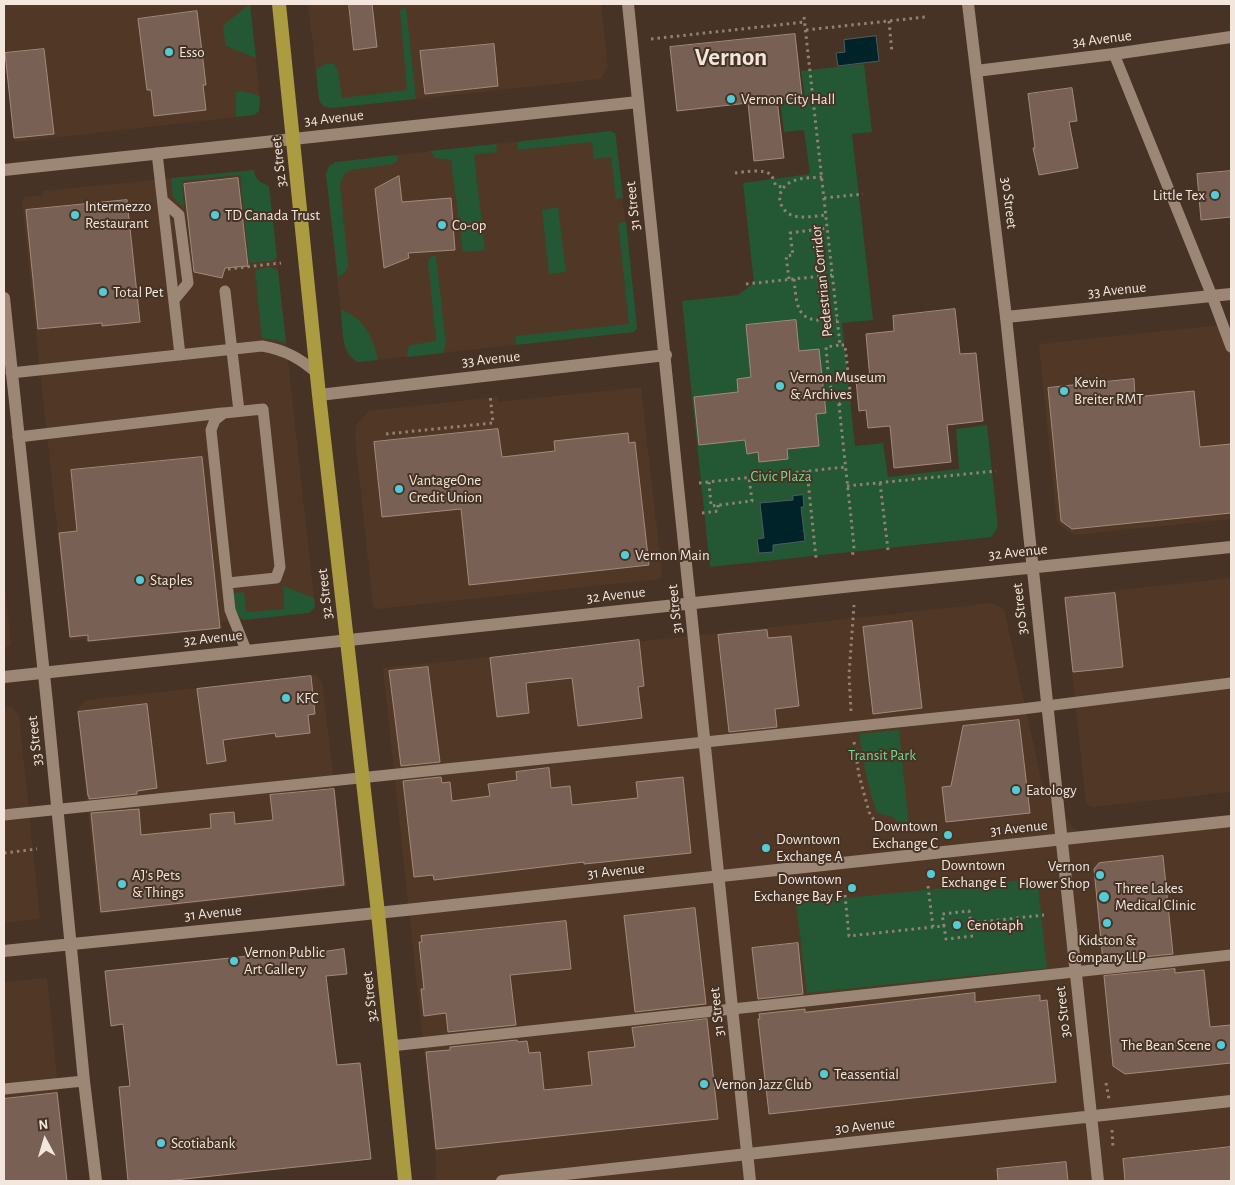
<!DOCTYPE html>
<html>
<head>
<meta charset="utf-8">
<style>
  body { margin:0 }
  #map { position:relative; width:1235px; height:1185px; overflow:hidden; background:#463325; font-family:"Alegreya Sans",sans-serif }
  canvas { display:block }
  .frame { position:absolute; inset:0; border:5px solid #f2e6dd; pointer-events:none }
  .north { position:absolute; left:20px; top:1115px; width:50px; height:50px; -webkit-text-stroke:4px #463325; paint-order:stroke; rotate:354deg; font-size:14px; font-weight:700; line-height:20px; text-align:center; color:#f2e6dd }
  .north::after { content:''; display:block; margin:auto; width:18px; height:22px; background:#f2e6dd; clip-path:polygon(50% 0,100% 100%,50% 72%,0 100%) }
</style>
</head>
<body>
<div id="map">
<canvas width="1235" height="1185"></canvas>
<div class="frame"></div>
<div class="north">N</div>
</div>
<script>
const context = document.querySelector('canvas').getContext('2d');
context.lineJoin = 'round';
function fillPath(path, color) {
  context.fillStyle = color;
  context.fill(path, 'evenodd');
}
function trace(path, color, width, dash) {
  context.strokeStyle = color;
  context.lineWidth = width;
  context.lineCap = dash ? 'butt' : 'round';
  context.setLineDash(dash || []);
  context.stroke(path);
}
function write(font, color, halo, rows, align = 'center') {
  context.font = font + ' "Alegreya Sans",sans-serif';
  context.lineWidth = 4;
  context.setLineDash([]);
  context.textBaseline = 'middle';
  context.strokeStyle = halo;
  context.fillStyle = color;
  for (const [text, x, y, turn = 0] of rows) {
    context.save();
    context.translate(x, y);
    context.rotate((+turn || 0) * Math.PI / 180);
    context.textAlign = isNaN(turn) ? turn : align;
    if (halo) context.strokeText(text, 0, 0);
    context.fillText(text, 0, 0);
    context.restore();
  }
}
fillPath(new Path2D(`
  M4 4H250L260 101 259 111 254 115 15 142 4 30Z
  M308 4H601L608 66 601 79 332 108 323 106 319 100Z
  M610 131 615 133 616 139 637 328 634 332 357 362 349 356 345 350 326 174 329 166 336 162Z
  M254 170 255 177 258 181 269 186 315 607 309 613 222 622V629L87 643 85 639 69 641 22 202 24 197 43 195V191Z
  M1231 324V519L1074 535 1057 523 1039 344Z
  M641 387 662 574 660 579 376 609 373 606 355 438 356 425 369 411 497 397 498 402Z
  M1231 578V792L1092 807 1086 803 1064 596Z
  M4 579 11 644 4 649Z
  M992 603 1004 609 1041 779 1073 828 1089 836 1231 821V1181H436V1163L383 668 673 638Z
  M316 675 322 683 347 887 99 914 77 709 87 700Z
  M4 707H11L19 714 40 919 4 923Z
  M47 978 68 1181H4V982Z`), '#513826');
fillPath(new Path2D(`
  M250 4 256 58 226 46 223 28 226 23Z
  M406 7 416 99 332 108 323 106 319 100 316 70 325 64H334L338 71 342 98 407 90 400 10Z
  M864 64 872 132 852 134 873 320 842 323 855 446 883 443 888 477 959 469 956 429 987 425 998 527 991 537 710 567 682 301 738 295 754 283 743 183 810 174 804 130 784 132 780 101 805 98 801 71Z
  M243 91 260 96 259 111 254 115 236 117 235 99 236 92Z
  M610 131 615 133 616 139 623 198 616 199 611 157 594 159 592 142 518 150 517 142Z
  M496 144 497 152 474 155 485 250 463 252 451 160 435 158 430 151Z
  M398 155 397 161 393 164 351 170 345 173 340 183 348 266 345 273 338 277 326 174 329 166 336 162Z
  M254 170C255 179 260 183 269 186L277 257 273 261 249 263 240 175 182 181 184 208 173 197 171 178Z
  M558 207 566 272 549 274 542 210Z
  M626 222 637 328 634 332 516 345 515 336 629 324 618 223Z
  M432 256H436L446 344 443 353 407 357 408 348 411 345 436 341 428 261Z
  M270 267 278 271 286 343 276 340 262 338 255 270Z
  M341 310C363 316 374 339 378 360L357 362C340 349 343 330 341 310Z
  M283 586 314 598 315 607 309 613 243 620 236 612 233 593 244 592 246 612 284 609Z
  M899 730 909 826 900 824 893 817 877 813C868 787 863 761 859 734Z
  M1032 879 1036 881 1038 885 1047 968 807 993 796 903Z`), '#245733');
const water = new Path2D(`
  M876 36 879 61 838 66 836 53 845 52 844 40Z
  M803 495 804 507H801L805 541 773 545V552L759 553 757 539 764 538 760 503 793 500V496Z`);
fillPath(water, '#002229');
trace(water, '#495d5f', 1);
const building = new Path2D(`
  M349 4H372L377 47 354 50Z
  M197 11 206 85H203L206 110 154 116 151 90H147L138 19Z
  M795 34 802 97 777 100 784 158 754 161 748 103 677 111 670 47Z
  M494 44 498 86 425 94 420 51Z
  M44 49 54 134 14 138 5 53Z
  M1072 88 1077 121 1069 122 1078 168 1039 175 1033 148H1035L1028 94Z
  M1231 171V217L1201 220 1197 174Z
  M399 176 402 202 451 198 455 250 408 253 409 258 384 268 375 189Z
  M238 178 248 266 225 268 222 278 194 272 184 184Z
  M127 200 140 322 102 326V323L38 329 26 210Z
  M955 309 960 354 976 353 983 421 947 425 951 462 894 468 890 426 868 428 866 410 859 411 856 380 870 379 866 334 894 331 893 316Z
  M796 320 799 351 819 349 826 413 816 414 819 446 787 449 788 459 759 462 758 452 747 454 745 440 699 445 694 397 738 392 737 379 751 377 746 325Z
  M1134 379 1135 397 1194 391 1200 447 1231 444V513L1072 529 1061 521 1048 388Z
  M498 429 502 457 555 451 554 441 628 433 629 443 635 442 649 565 469 585 461 509 382 517 374 442Z
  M202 457 220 628 88 641V635L70 637 59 533 77 531 71 470Z
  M1115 593 1123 667 1073 672 1065 598Z
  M912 621 922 708 873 714 863 627Z
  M767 630 768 638 791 636 799 706 775 709 777 727 729 732 718 635Z
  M639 640 644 686 638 687 642 718 578 726 572 678 526 683 529 713 497 717 490 658Z
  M428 667 440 762 401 766 389 671Z
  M311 676 315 714 308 715 310 733 276 737 275 733 223 740 226 761 207 764 197 689Z
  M147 704 157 788 137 791V794L89 799V796H88L78 712Z
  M1019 720 1030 813 946 822 942 787 951 786 963 726Z
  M549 768 551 788 570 786 572 805 638 798 636 782 683 777 691 853 584 864V862L434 880 433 875 414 877 403 781 441 777 442 783 450 782 452 801 490 796 488 784 517 780 516 772Z
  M334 789 344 885 101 912 91 813 139 809 141 835 211 828 210 814 234 812 235 824 273 820 270 795Z
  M1163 856 1173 954 1103 961 1094 869 1099 863Z
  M695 908 706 1004 635 1012 624 916Z
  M566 921 571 969 510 975 516 1025 448 1032 446 1013 424 1016 421 989H424L419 942H422L421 936Z
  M798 943 803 994 758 999 752 948Z
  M344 949 347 974 326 976 337 1065 360 1063 371 1159 166 1181H128L119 1087 130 1086 123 1024 111 1026 105 971 297 951 298 955Z
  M1175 969V973L1204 970 1210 1027 1231 1025V1063L1125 1074 1113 1066 1104 976Z
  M975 993V1002L1040 995V1001L1047 1000 1056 1082 769 1114 758 1019H760L759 1014 805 1009V1012Z
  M707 1019 718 1119 436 1149 426 1052 450 1050V1047L517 1040 518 1042 527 1041 529 1053 540 1052 544 1090 592 1085 588 1052 635 1047 632 1028Z
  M57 1093 67 1181H4V1099Z
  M1231 1147V1181H1125L1123 1159Z
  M1066 1162 1068 1181H998L997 1169Z`);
fillPath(building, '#786154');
trace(building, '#a28a7b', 1);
trace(new Path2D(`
  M804 17 840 345 826 347 829 383 839 405 854 546 852 558
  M889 21 892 53
  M806 30 925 17
  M651 39 805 22
  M735 173C743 172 765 168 771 175 773 177 774 182 776 186L783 187
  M822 177C812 178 800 177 791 182 776 189 776 207 791 215 801 219 815 216 826 215
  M824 198 863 194
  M228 269 281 263
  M789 279 786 256 793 255 790 233 827 228
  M794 279C797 314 799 323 837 320
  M746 284 832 275
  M839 405 850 391 845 345H840
  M386 434 493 423 490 395
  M807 471 816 558
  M709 482 711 506 752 501 749 477
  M699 483 845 467
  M880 483 888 550
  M847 486 996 471
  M702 513 718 511V505
  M851 711 849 675 854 605
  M854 742 859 775 869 812 882 833
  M4 853 37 849
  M928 886 933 927 944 926 942 914 969 911 973 936 946 939 944 926
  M845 895 849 936 933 927
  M971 923 1044 915
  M1106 1083 1109 1099
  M1112 1130 1113 1148`), '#918175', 3, [2.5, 4]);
trace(new Path2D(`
  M1114 54 1212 296 1231 347
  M157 153 180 355
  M163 201 179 215 188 283 174 300
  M225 291 239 411
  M11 373 262 346C285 350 300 358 318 374
  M18 437 222 413
  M228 583 276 578 280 567 263 409 224 413 215 420 211 430 230 610 246 650
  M4 815 1022 709 1231 683
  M391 1046 1231 955
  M4 1089 84 1081`), '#9c8676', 11);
trace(new Path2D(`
  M628 4 750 1181
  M976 71 1114 54 1231 37
  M4 170 638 102
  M4 298 47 703 84 1081 96 1181
  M1006 317 1231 294
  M319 395 666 355
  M4 951 406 910 1231 821`), '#9c8676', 12);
trace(new Path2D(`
  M968 4 1006 317 1098 1181
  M4 677 853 586 1231 547
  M502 1181 1231 1101`), '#9c8676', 12);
trace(new Path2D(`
  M279 4 319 395 378 913 405 1181`), '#ab9c41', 14);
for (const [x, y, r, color] of [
  [169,52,5,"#52ccd6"],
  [731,99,5,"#52ccd6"],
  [1215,195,5,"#52ccd6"],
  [75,215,5,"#52ccd6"],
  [215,215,5,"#52ccd6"],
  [442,225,5,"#52ccd6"],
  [103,292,5,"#52ccd6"],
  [780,386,5,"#52ccd6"],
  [1064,391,5,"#52ccd6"],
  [399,489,5,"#52ccd6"],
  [625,555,5,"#52ccd6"],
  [140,580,5,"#52ccd6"],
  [286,698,5,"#52ccd6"],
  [1016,790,5,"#52ccd6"],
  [948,835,5,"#52ccd6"],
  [766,848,5,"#52ccd6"],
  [931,874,5,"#52ccd6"],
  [1100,875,5,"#52ccd6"],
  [122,884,5,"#52ccd6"],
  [852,888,5,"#52ccd6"],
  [1104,897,6,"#52ccd6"],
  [1107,923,5,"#52ccd6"],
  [957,925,5,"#52ccd6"],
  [234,961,5,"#52ccd6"],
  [1221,1045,5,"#52ccd6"],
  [824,1074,5,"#52ccd6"],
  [704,1084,5,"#52ccd6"],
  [161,1143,5,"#52ccd6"]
]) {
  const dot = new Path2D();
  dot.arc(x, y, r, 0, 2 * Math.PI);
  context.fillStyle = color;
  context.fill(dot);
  trace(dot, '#463325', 2);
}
write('15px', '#f2e6dd', '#463325', [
  ["34 Avenue",1102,39,-7],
  ["34 Avenue",334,118,-6],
  ["32 Street",279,162,-96],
  ["30 Street",1009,203,83],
  ["31 Street",633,206,-96],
  ["Pedestrian Corridor",822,281,-96],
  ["33 Avenue",1117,290,-6],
  ["33 Avenue",491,359,-6],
  ["32 Avenue",1018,552,-6],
  ["32 Street",325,594,-96],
  ["32 Avenue",616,595,-6],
  ["31 Street",675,609,-96],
  ["30 Street",1020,609,-96],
  ["32 Avenue",213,638,-6],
  ["33 Street",35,741,-96],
  ["31 Avenue",1019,828,-6],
  ["31 Avenue",616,871,-6],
  ["31 Avenue",213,913,-6],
  ["32 Street",370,997,-96],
  ["31 Street",717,1012,-96],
  ["30 Street",1063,1012,-96],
  ["30 Avenue",865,1126,-6]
]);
write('15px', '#f2e6dd', '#463325', [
  ["Esso",179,52],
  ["Vernon City Hall",741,99],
  ["Little Tex",1205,195,"right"],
  ["Intermezzo",85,206],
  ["Restaurant",85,223],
  ["TD Canada Trust",225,215],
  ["Co-op",452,225],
  ["Total Pet",113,292],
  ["Vernon Museum",790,377],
  ["& Archives",790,394],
  ["Kevin",1074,382],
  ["Breiter RMT",1074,399],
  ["VantageOne",409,480],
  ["Credit Union",409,497],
  ["Vernon Main",635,555],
  ["Staples",150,580],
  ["KFC",296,698],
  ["Eatology",1026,790],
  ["Downtown",938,826,"right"],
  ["Exchange C",938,843,"right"],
  ["Downtown",776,839],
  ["Exchange A",776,856],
  ["Downtown",941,865],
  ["Exchange E",941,882],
  ["Vernon",1090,866,"right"],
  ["Flower Shop",1090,883,"right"],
  ["AJ's Pets",132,875],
  ["& Things",132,892],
  ["Downtown",842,879,"right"],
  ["Exchange Bay F",842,896,"right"],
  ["Three Lakes",1115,888],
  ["Medical Clinic",1115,905],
  ["Cenotaph",967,925],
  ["Kidston &",1107,940,"center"],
  ["Company LLP",1107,957,"center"],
  ["Vernon Public",244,952],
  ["Art Gallery",244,969],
  ["The Bean Scene",1211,1045,"right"],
  ["Teassential",834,1074],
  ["Vernon Jazz Club",714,1084],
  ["Scotiabank",171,1143]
], 'left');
write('15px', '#75d88f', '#463325', [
  ["Civic Plaza",781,476],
  ["Transit Park",882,755]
]);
write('bold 25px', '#f2e6dd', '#463325', [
  ["Vernon",731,57]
]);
</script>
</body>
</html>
